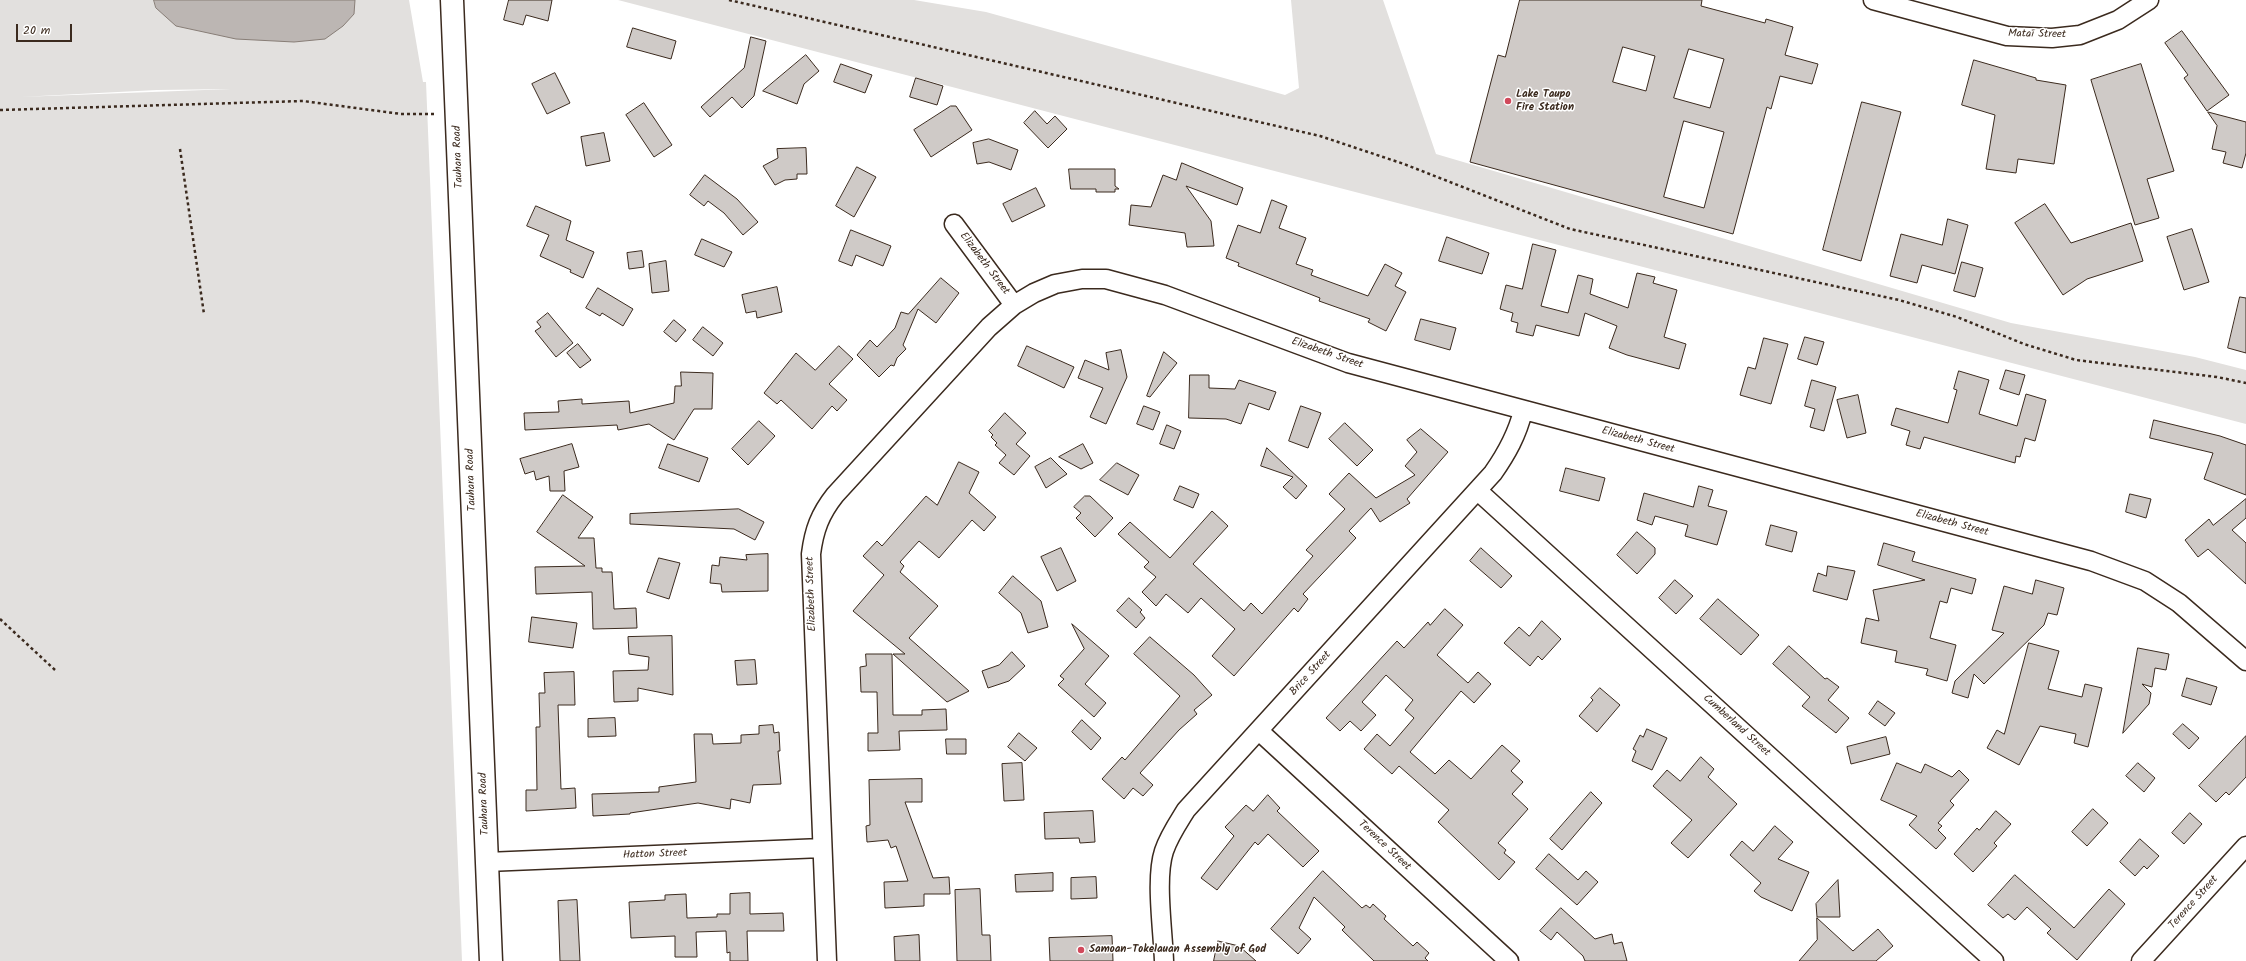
<!DOCTYPE html>
<html>
<head>
<meta charset="utf-8">
<style>
  body { margin:0 }
  #map { position:relative; width:2246px; height:961px; overflow:hidden; background:#fff; font-family:Kalam,sans-serif }
  canvas { display:block }
  .scale { position:absolute; left:16px; top:24px; width:56px; height:18px; box-sizing:border-box; border:2px solid #3b2a1e; border-top:0; padding-left:5px; font-size:12px; line-height:14px; white-space:nowrap; color:#3b2a1e; -webkit-text-stroke:3px #fff; paint-order:stroke }
</style>
</head>
<body>
<div id="map">
<canvas width="2246" height="961"></canvas>
<div class="scale">20 m</div>
</div>
<script>
const context = document.querySelector('canvas').getContext('2d');
context.lineJoin = 'round';
function fillPath(path, color) {
  context.fillStyle = color;
  context.fill(path, 'evenodd');
}
function trace(path, color, width, dash) {
  context.strokeStyle = color;
  context.lineWidth = width;
  context.lineCap = dash ? 'butt' : 'round';
  context.setLineDash(dash || []);
  context.stroke(path);
}
function write(font, color, halo, rows, align = 'center') {
  context.font = font + ' Kalam,sans-serif';
  context.lineWidth = 3;
  context.setLineDash([]);
  context.textBaseline = 'middle';
  context.strokeStyle = halo;
  context.fillStyle = color;
  for (const [text, x, y, turn = 0] of rows) {
    context.save();
    context.translate(x, y);
    context.rotate((+turn || 0) * Math.PI / 180);
    context.textAlign = isNaN(turn) ? turn : align;
    if (halo) context.strokeText(text, 0, 0);
    context.fillText(text, 0, 0);
    context.restore();
  }
}
fillPath(new Path2D(`
  M0 0H409L423 82H426L462 961H0ZM231 89 20 97 157 90Z
  M618 0H914L986 12 1285 95 1299 88 1291 0H1383L1436 154 2011 323 2195 357 2246 370V424Z`), '#e2e0de');
const water = new Path2D(`
  M154 0H355L354 14 343 26 325 39 294 42 236 39 176 26 156 8Z`);
fillPath(water, '#bcb6b3');
trace(water, '#887e77', 1);
const building = new Path2D(`
  M509 0H552L548 21 526 15 523 25 504 20Z
  M1520 0H1702L1701 6 1765 23 1766 19 1793 27 1785 55 1818 64 1812 84 1780 76 1771 109 1767 107 1733 234 1470 162 1498 55 1505 57ZM1623 47 1655 56 1646 91 1613 82ZM1689 49 1724 59 1710 108 1674 98ZM1684 121 1724 132 1704 208 1664 197Z
  M633 28 676 41 671 59 627 47Z
  M2182 31 2229 95 2207 111 2184 78 2188 75 2165 43Z
  M751 37 766 41 754 96 742 108 732 97 710 117 701 107 744 68Z
  M806 55 819 71 804 84 797 104 763 91Z
  M1974 60 2036 78V80L2066 85 2054 164 2018 159 2016 173 1986 169 1995 115 1962 105Z
  M841 64 872 75 865 93 834 82Z
  M2141 64 2174 171 2147 179 2159 218 2135 225 2091 80Z
  M555 73 570 103 547 114 532 84Z
  M916 78 943 86 937 105 910 97Z
  M1862 102 1901 112 1861 261 1823 250Z
  M644 103 672 145 654 157 626 115Z
  M951 106H956L972 130 931 157 914 130Z
  M1035 111 1047 124 1055 116 1067 129 1048 148 1024 123Z
  M2208 112 2246 122V153L2242 168 2223 163 2226 152 2212 149 2217 126Z
  M604 133 610 161 586 166 581 137Z
  M989 139 1018 150 1011 170 989 162 977 164 973 143Z
  M806 148 807 174H797V179L785 180 775 185 763 166 778 158 777 149Z
  M1182 163 1243 188 1237 205 1186 186 1211 221 1214 246 1187 247 1185 233 1129 225 1131 205 1151 207 1163 175 1176 180Z
  M857 167 876 177 854 217 836 206Z
  M1069 169H1115V186L1119 189H1115V192H1096V189H1071Z
  M705 175 737 199 758 222 743 235 724 213 708 201 704 206 690 195Z
  M1036 188 1045 206 1012 222 1003 204Z
  M1272 200 1287 206 1279 228 1306 238 1296 264 1313 270 1311 275 1368 296 1385 264 1402 273 1395 286 1406 292 1386 331 1368 322 1370 319 1319 301 1320 298 1238 266 1239 263 1226 258 1238 225 1260 233Z
  M2045 204 2071 243 2131 223 2143 261 2087 279 2063 295 2015 223Z
  M536 206 571 221 566 240 594 252 583 278 570 272 571 270 540 256 549 235 527 226Z
  M1948 219 1968 225 1955 274 1922 265 1917 283 1890 276 1901 234 1942 245Z
  M2192 229 2209 282 2184 290 2167 237Z
  M851 230 891 246 883 266 856 255 852 266 839 261Z
  M1447 237 1489 253 1482 274 1439 261Z
  M702 239 732 252 724 267 695 255Z
  M1533 244 1556 250 1541 306 1568 313 1578 275 1593 279 1590 294 1628 308 1637 273 1655 277 1653 283 1677 290 1664 337 1686 344 1679 369 1627 355 1609 348 1617 326 1585 313 1579 336 1536 325 1533 336 1516 332 1518 323 1511 321 1513 313 1500 309 1506 285 1522 289Z
  M642 251 644 267 629 269 627 253Z
  M666 261 669 291 652 293 649 264Z
  M1962 262 1983 268 1975 297 1954 291Z
  M941 278 959 293 936 323 918 309 903 345 906 349 897 358 894 366 891 365 879 377 857 355 870 340 877 347 895 328 901 312 908 314Z
  M777 287 782 312 757 318 756 311 746 313 742 295Z
  M598 288 633 309 623 326 602 313 600 316 586 308Z
  M2240 297 2246 298V353L2228 348Z
  M548 313 573 343 556 357 535 331 541 327 537 322Z
  M1421 319 1456 328 1450 350 1415 340Z
  M674 320 686 330 676 342 664 332Z
  M703 327 723 343 713 356 693 340Z
  M1805 337 1824 342 1817 365 1798 359Z
  M1764 338 1788 344 1771 404 1740 395 1748 367 1755 369Z
  M578 344 591 360 580 368 567 353Z
  M839 346 853 359 829 384 847 400 837 411 832 406 812 429 781 400 777 404 764 393 796 353 815 370Z
  M1027 346 1074 367 1064 388 1018 366Z
  M1121 350 1127 377 1106 424 1090 417 1103 388 1078 378 1085 360 1109 370 1106 353Z
  M1164 352 1177 363 1150 397 1147 396Z
  M2006 370 2025 375 2019 395 2000 389Z
  M1959 371 1989 380 1979 414 2017 426 2026 394 2046 400 2035 441 2025 438 2020 457 2016 456 2015 463 1924 437 1920 449 1906 445 1910 431 1891 425 1896 408 1948 423 1957 390 1954 389Z
  M681 372 713 373 712 409H694L674 440 649 424 618 430 617 425 525 430 524 413 559 412 558 401 582 399V404L629 401 630 413 674 403 675 386H681Z
  M1190 375H1209V388L1235 389 1239 380 1276 392 1269 410 1249 403 1241 424 1226 419 1189 418Z
  M1812 380 1836 387 1824 431 1810 427 1815 409 1805 406Z
  M1858 395 1866 433 1847 438 1837 400Z
  M1144 406 1160 412 1153 430 1137 424Z
  M1301 406 1321 413 1308 448 1289 441Z
  M1005 413 1026 433 1016 444 1030 456 1014 475 999 463 1006 455 995 445 997 443 991 437 993 435 989 431Z
  M2154 420 2220 436 2246 445V495L2204 479 2213 453 2150 438Z
  M759 421 775 436 748 465 732 449Z
  M1345 423 1373 450 1357 466 1329 439Z
  M1167 425 1181 431 1174 449 1160 444Z
  M1421 429 1448 452 1407 499 1410 503 1380 522 1371 508 1349 531 1356 538 1303 594 1308 599 1298 612 1294 608 1234 676 1212 656 1235 629 1201 598 1188 613 1166 594 1156 606 1142 592 1156 577 1144 567 1149 562 1118 534 1130 522 1170 558 1212 511 1228 526 1193 564 1244 611 1251 603 1262 614 1313 556 1306 550 1345 509 1329 494 1349 473 1376 498 1415 475 1405 466 1417 452 1407 440Z
  M572 444 579 467 564 471 565 491H550L549 476 536 480 534 471 525 474 520 459Z
  M668 444 708 458 699 482 659 468Z
  M1083 444 1093 463 1081 469 1059 457Z
  M1267 448 1307 486 1296 499 1283 487 1293 477 1261 466Z
  M1051 458 1067 474 1046 488 1035 467Z
  M959 462 979 472 969 493 996 517 984 531 972 520 939 558 919 541 900 562 904 566 900 572 938 606 909 638 969 691 947 702 893 654H905L853 611 884 575 863 556 877 541 882 546 926 496 937 505Z
  M1117 463 1139 475 1128 495 1100 480Z
  M1566 468 1605 478 1599 501 1560 491Z
  M1180 486 1199 494 1193 508 1174 500Z
  M1699 486 1713 490 1708 506 1727 511 1717 545 1685 536 1688 525 1655 516 1652 525 1637 520 1644 493 1693 507Z
  M2130 494 2151 499 2146 518 2126 512Z
  M563 495 593 517 578 538H594L596 568H602V572H612L614 609 636 608 637 628 593 629 592 592 536 594 535 567 585 566 537 532Z
  M1085 496H1090L1113 518 1095 537 1076 518 1081 513 1074 507Z
  M2246 499V518L2232 530 2246 543V584L2208 549 2198 557 2185 540 2209 519 2213 525Z
  M739 509 764 522 755 540 734 529 630 524V514Z
  M1771 525 1797 532 1792 552 1766 545Z
  M1637 532 1655 548V554L1637 574 1617 555Z
  M1884 543 1915 552 1912 561 1976 579 1972 594 1951 588 1947 603 1940 601 1930 638 1956 645 1947 681 1926 675 1928 669 1895 662 1897 651 1861 643 1866 618 1879 621 1873 590 1925 580 1878 565Z
  M1061 548 1076 581 1057 591 1041 557Z
  M1481 548 1512 576 1501 588 1470 561Z
  M768 554V591L722 592 721 584 710 583 712 565 719 566 720 557 747 560 746 555Z
  M659 558 680 563 669 599 647 592Z
  M1828 566 1855 571 1847 600 1813 591 1818 573 1826 576Z
  M1013 576 1041 601 1048 627 1028 633 1021 613 999 593Z
  M1675 580 1693 596 1676 614 1659 598Z
  M2036 580 2064 588 2057 615 2048 613 2044 625 1984 684 1974 674 1968 698 1952 693 1955 681 2004 633 1992 630 2004 586 2032 594Z
  M1129 598 1142 610 1140 612 1145 618 1136 628 1117 611Z
  M1718 599 1759 635 1741 655 1700 619Z
  M1445 609 1463 625 1437 655 1468 683 1478 672 1491 684 1474 703 1461 691 1410 752 1435 774 1449 760 1471 779 1502 745 1520 761 1511 771 1523 782 1512 794 1528 809 1498 843 1506 850 1504 853 1515 862 1499 880 1438 822 1449 810 1399 766 1392 774 1364 749 1377 734 1390 746 1414 718 1405 710 1413 700 1386 675 1362 702 1376 715 1361 731 1350 721 1340 731 1326 718 1397 641 1404 648 1428 622 1430 625Z
  M532 617 577 623 573 648 529 642Z
  M1542 621 1561 639 1542 660 1538 656 1530 666 1504 643 1519 627 1529 636Z
  M1072 624 1109 656 1085 684 1106 703 1094 717 1058 685 1064 679 1060 676 1084 649Z
  M672 636 673 695 638 688V701L614 702 613 671 648 670 649 657 629 654 628 637Z
  M1150 637 1194 675 1212 695 1194 710 1197 714 1179 730 1140 773 1153 785 1143 796 1133 788 1124 799 1102 779 1122 757 1125 760 1180 696 1134 654Z
  M2029 643 2059 651 2048 689 2082 697 2085 684 2102 688 2088 747 2074 743 2076 734 2040 726 2019 765 1987 748 1997 730 2004 734Z
  M1789 646 1825 679 1827 678 1839 687 1828 700 1849 718 1836 733 1802 706 1810 697 1773 664Z
  M2138 648 2169 654 2166 670 2155 668 2152 687 2142 684 2151 693 2149 704 2123 733Z
  M1012 652 1025 666 1009 681 988 688 982 671 999 665Z
  M866 654H892L893 715H922V710L946 709 947 730 899 731 900 750 868 751V733H878L877 692H861L860 667 866 666Z
  M755 660 757 684 737 685 735 661Z
  M574 672 575 705H558L561 789 575 788 576 808 526 811V790H537L536 727H540L539 693H545L544 673Z
  M2187 678 2217 687 2211 705 2182 696Z
  M1600 688 1620 705 1597 732 1579 716 1593 700 1591 698Z
  M1878 701 1895 713 1885 726 1869 714Z
  M615 718 616 736 588 737V719Z
  M1082 720 1101 738 1091 750 1072 732Z
  M2183 724 2199 738 2189 749 2173 734Z
  M773 725 774 733 779 732 780 751H778L781 784 753 785 750 803 731 799 730 809 698 803 630 813V814L593 816 592 794 659 792V787L696 782 694 734H712L713 744 741 743V735L759 734V726Z
  M1647 729 1667 738 1652 770 1632 761 1636 751 1633 749 1640 735 1643 737Z
  M1019 733 1037 748 1025 761 1008 747Z
  M2246 736V777L2229 795 2226 792 2216 802 2199 786Z
  M1886 737 1890 754 1851 764 1847 747Z
  M946 739H966V754H947Z
  M1701 757 1714 769 1708 777 1737 804 1688 858 1671 843 1692 820 1653 786 1667 770 1680 781Z
  M1022 763 1024 800 1004 801 1002 764Z
  M1897 763 1921 773 1925 764 1952 777 1959 770 1969 780 1950 801 1954 805 1938 823 1942 826 1938 830 1946 838 1936 849 1909 825 1917 816 1881 800Z
  M2138 763 2155 778 2144 792 2126 776Z
  M922 779V802H905L933 878 949 877 950 894H924V906L885 908 884 882 908 881 896 846 891 848 888 840 867 842 866 826 870 825 869 780Z
  M1591 792 1602 803 1562 850 1550 839Z
  M1268 795 1280 808 1277 811 1319 851 1303 867 1268 834 1258 845 1255 842 1217 890 1201 878 1234 836 1225 827 1246 805 1253 811Z
  M2093 809 2108 823 2087 846 2072 832Z
  M1093 811 1095 842 1080 843 1079 838 1045 839 1044 813Z
  M1996 811 2011 824 1994 843 1997 846 1973 872 1954 854 1977 828 1979 830Z
  M2190 813 2202 824 2184 844 2172 833Z
  M1775 826 1793 842 1778 859 1809 872 1792 911 1761 897 1754 891 1761 883 1730 855 1742 841 1753 851Z
  M2140 839 2159 856 2147 869 2144 866 2135 876 2120 862Z
  M1549 854 1578 880 1586 871 1598 882 1577 905 1536 869Z
  M1323 871 1362 908 1366 905 1370 908 1373 904 1386 916 1384 919 1413 946 1417 942 1429 953 1425 958 1428 961H1374L1342 930 1345 927 1314 897 1299 928 1311 939 1298 954 1271 929Z
  M1053 873V891L1016 892 1015 875Z
  M2015 875 2074 928 2109 889 2125 904 2077 960 2047 933 2051 929 2027 907 2015 920 2008 914 2003 918 1988 905Z
  M1096 877 1097 898 1071 899V878Z
  M1838 880 1840 917H1817L1816 904Z
  M980 889 982 935H990L991 961H957L955 890Z
  M750 893V914L783 913 784 931H747L748 961H730V952L727 953 726 931 696 932 697 957H675V936L631 938 629 902 665 900V895L686 894 687 918 717 917V914H730V894Z
  M577 900 580 961H560L558 901Z
  M1561 908 1595 939 1612 934 1614 944 1622 942 1627 961H1585L1583 956 1557 932 1551 940 1540 931Z
  M1817 918 1853 951 1878 929 1893 946 1876 961H1799L1817 940Z
  M919 935 920 961H895L894 937Z
  M1112 936 1113 961H1050L1049 938Z
  M1218 941 1239 946 1256 961H1214Z`);
fillPath(building, '#cfcac7');
trace(building, '#3b2a1e', 1);
const street = new Path2D(`
  M1873 0 2007 36 2052 38 2080 35 2118 20 2149 0
  M954 224 1014 305
  M1478 491 1994 961
  M1259 731 1509 961
  M487 862 822 848
  M827 961 811 554C814 530 820 514 835 495L989 327 1014 305 1034 293 1055 284 1082 279H1106L1165 295 1348 363 2091 561 2145 581 2179 603 2246 661
  M1164 961C1163 931 1155 878 1164 851 1169 836 1178 823 1186 810L1493 473C1507 453 1517 435 1523 411
  M2141 961 2246 846`);
const secondary = new Path2D(`
  M452 0 491 961`);
trace(street, '#3b2a1e', 21);
trace(secondary, '#3b2a1e', 25);
trace(new Path2D(`
  M729 0 1320 136 1404 164 1570 229 1899 300 1957 317 2024 344 2076 360 2217 377 2246 383
  M0 110 303 101 401 114H436
  M180 149 204 314
  M0 619 55 670`), '#3b2a1e', 2.5, [3, 3]);
trace(street, '#fff', 18);
trace(secondary, '#fff', 22);
for (const [x, y, r, color] of [
  [1508,101,4,"#d1495b"],
  [1081,950,4,"#d1495b"]
]) {
  const dot = new Path2D();
  dot.arc(x, y, r, 0, 2 * Math.PI);
  context.fillStyle = color;
  context.fill(dot);
  trace(dot, '#fff', 1.5);
}
write('11px', '#3b2a1e', '#fff', [
  ["Mataī Street",2037,35,1],
  ["Tauhara Road",459,157,-92],
  ["Elizabeth Street",984,264,53],
  ["Elizabeth Street",1327,354,19],
  ["Elizabeth Street",1638,441,15],
  ["Tauhara Road",472,480,-92],
  ["Elizabeth Street",1952,524,15],
  ["Elizabeth Street",812,594,-92],
  ["Brice Street",1311,674,-48],
  ["Cumberland Street",1736,726,42],
  ["Tauhara Road",485,804,-92],
  ["Terence Street",1384,846,43],
  ["Hatton Street",655,855,-2],
  ["Terence Street",2194,903,-48]
]);
write('bold 11px', '#3b2a1e', '#fff', [
  ["Lake Taupo",1516,95],
  ["Fire Station",1516,108],
  ["Samoan-Tokelauan Assembly of God",1089,950]
], 'left');
</script>
</body>
</html>
